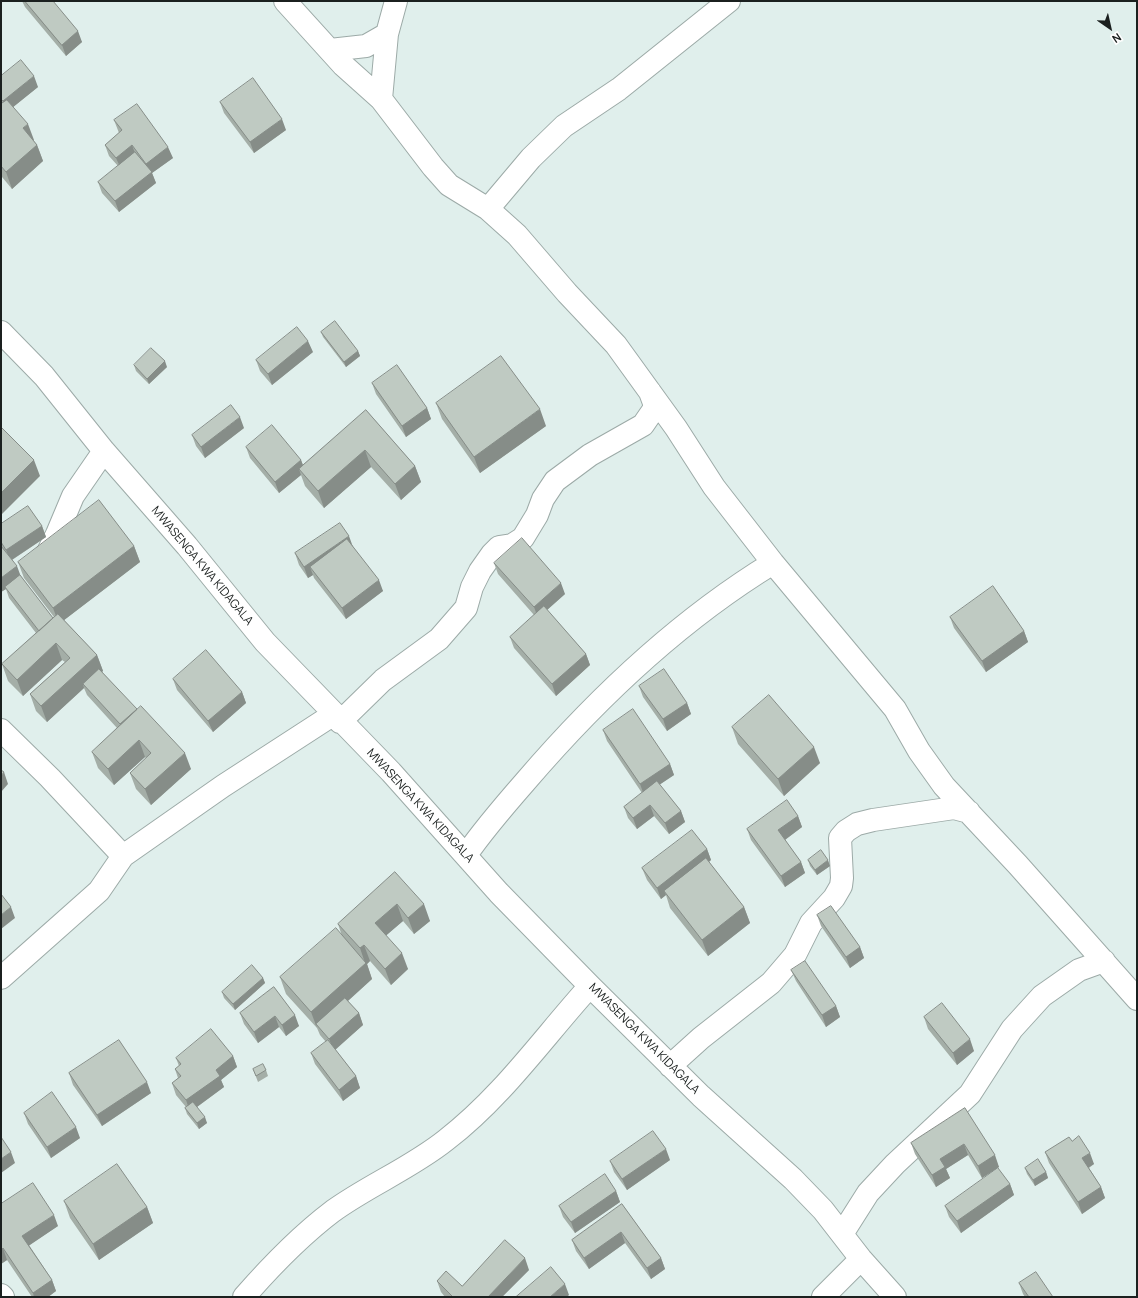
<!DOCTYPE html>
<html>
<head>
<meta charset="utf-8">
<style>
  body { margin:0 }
  #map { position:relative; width:1138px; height:1298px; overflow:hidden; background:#e0efec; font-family:Manrope,sans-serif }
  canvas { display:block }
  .frame { position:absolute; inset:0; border:2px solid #1b201f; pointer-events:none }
  .north { position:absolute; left:1090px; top:8px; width:40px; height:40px; -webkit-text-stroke:3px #fff; paint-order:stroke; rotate:146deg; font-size:11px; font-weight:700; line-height:16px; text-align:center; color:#1b201f }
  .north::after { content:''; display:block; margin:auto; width:14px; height:18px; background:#1b201f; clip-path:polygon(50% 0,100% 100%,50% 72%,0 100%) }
</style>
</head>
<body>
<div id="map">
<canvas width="1138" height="1298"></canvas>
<div class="frame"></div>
<div class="north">N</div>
</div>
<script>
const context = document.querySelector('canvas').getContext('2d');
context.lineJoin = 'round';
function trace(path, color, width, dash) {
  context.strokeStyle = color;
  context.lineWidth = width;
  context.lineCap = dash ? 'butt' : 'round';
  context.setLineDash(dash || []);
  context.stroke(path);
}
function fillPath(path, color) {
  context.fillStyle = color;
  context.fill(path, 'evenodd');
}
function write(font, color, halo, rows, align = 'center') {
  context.font = font + ' Manrope,sans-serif';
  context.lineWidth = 3.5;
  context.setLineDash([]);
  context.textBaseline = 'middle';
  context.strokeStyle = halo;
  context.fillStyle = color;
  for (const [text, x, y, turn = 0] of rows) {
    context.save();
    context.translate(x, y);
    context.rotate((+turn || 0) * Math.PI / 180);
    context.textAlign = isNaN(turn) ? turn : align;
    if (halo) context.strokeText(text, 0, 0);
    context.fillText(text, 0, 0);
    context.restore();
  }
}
const minor = new Path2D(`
  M285 1 343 65 381 99 433 167 449 185 488 209 517 235 567 293 616 345 676 428 714 487 773 563 895 709 919 751 944 786 1018 865 1137 999
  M330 50 366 46 387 34
  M381 99 387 34 396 1
  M488 209 531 158 564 126 619 89 729 1
  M1 332 44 376 104 451 187 546 265 642 391 772 499 893 590 986 701 1096 793 1179 823 1210 861 1259 895 1297
  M47 554 57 534 73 496 104 451
  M340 722 383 680 439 639 466 608 472 587 480 571 492 554 499 547 512 545 523 538 537 515 543 499 555 481 590 455 643 425 654 409V403L650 392
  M1 730 50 778 123 856
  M466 855C484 829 504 806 525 782 597 698 678 621 773 563
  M1 978 99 891 123 856 223 786 334 714
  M670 1066 701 1038 771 983 795 955 811 923 834 898 841 886 842 878 840 838 846 831 857 824 873 820 954 808 969 812
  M842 1234 868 1193 895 1164 970 1094 1012 1029 1042 996 1079 970 1104 961
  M1 1295 3 1297
  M244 1297C271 1266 300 1236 333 1211 369 1185 411 1168 446 1140 502 1097 543 1038 590 986
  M823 1297 861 1259`);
trace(minor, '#9caaa7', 24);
trace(minor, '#fff', 22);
fillPath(new Path2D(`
  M22 1H53L82 42 66 56 25 7Z
  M1 76 38 87 13 107 34 141 37 145 43 161 12 189 2 177 1 178Z
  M220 102 286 130 254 153 224 113Z
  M114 120 173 158 152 173 156 183 119 212 102 193 98 182 118 166 109 156 105 145 119 133Z
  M321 332 358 351 360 356 346 367 323 337Z
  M313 352 272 385 260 371 256 360Z
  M134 365 167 367 149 384 136 371Z
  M372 383 427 408 431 419 406 437 376 394Z
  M436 403 546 426 480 473 442 419Z
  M366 410 415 466 421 482 401 500 371 467 324 508 305 486 301 475 279 493 250 458 246 447 301 460 303 465Z
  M244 428 205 458 196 446 192 435Z
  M1 524 42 526 46 537 12 560 20 575 53 618 54 617 24 578 18 562 134 546 140 562 64 620 97 655 103 671 102 672 191 769 151 805 136 789 130 773 146 758 145 757 114 785 98 768 92 752 117 728 87 695 84 688 47 722 36 711 30 694 65 662 62 660 23 696 8 681 2 664 36 633 9 598 6 589 1 592Z
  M352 545 383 591 346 619 314 578 313 575 308 578 299 565 295 553Z
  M494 563 565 594 547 610 586 654 590 665 556 696 514 648 510 637 534 615 498 574Z
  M950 617 1024 631 1028 642 986 672 954 628Z
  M173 679 242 692 246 703 213 732 177 690Z
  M639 686 687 703 691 714 667 731 643 697Z
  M732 727 820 763 784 796 738 744Z
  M603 730 670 764 674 775 659 785 681 811 685 822 669 834 654 816 637 829 628 818 624 807 642 793 607 741Z
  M798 816 802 827 785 840 801 862 805 873 785 887 751 840 747 829Z
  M707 849 711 860 709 862 744 907 750 923 708 956 670 908 666 895 661 899 647 880 642 868Z
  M808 860 830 866 817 875 810 866Z
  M395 872 430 921 414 934 403 921 386 935 408 969 391 985 370 961 367 964 372 979 348 1001 359 1013 363 1025 335 1049 356 1076 360 1088 343 1101 315 1064 311 1053 326 1042 320 1035 317 1028 286 994 280 977 342 936 338 924Z
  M817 915 860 947 864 958 850 968 821 926Z
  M791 970 836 1006 840 1017 826 1027 796 981Z
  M263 978 265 983 235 1010 224 998 222 992Z
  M274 987 299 1026 286 1036 279 1027 258 1043 244 1024 240 1013Z
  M924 1017 974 1051 957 1065 928 1029Z
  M233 1056 237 1067 221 1080 224 1087 197 1107 207 1123 199 1129 187 1114 185 1108 186 1107 176 1095 172 1083 178 1078 175 1069 179 1066 176 1058Z
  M253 1069 266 1070 268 1076 258 1082Z
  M69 1073 151 1093 102 1126 73 1085Z
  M965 1108 999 1167 982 1178 968 1155 946 1169 950 1178 936 1187 915 1154 911 1143Z
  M24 1113 80 1138 51 1158 28 1124Z
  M1072 1141 1094 1164 1089 1168 1101 1187 1105 1198 1082 1214 1049 1163 1045 1152Z
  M670 1160 627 1190 614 1172 610 1161Z
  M1025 1168 1046 1172 1048 1178 1035 1186 1027 1174Z
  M1010 1184 1014 1195 961 1233 949 1217 945 1206Z
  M616 1191 620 1202 575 1233 563 1217 559 1206Z
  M64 1201 147 1207 153 1223 99 1260 70 1218Z
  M1 1204 58 1226 29 1245 52 1280 56 1291 48 1297H32L7 1260 1 1264Z
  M622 1204 661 1258 665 1269 651 1279 625 1243 589 1269 576 1251 572 1240Z
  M529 1270 502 1297H445L441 1292 437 1281 462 1286Z
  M1019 1283 1053 1297H1025L1023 1294Z`), '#a4aea7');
fillPath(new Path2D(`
  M78 31 82 42 66 56 62 45Z
  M34 76 38 87 7 112 3 101Z
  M282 119 286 130 254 153 250 142Z
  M28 124 34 140 29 145 23 128Z
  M37 145 43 161 12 189 6 172Z
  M132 145 136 156 121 169 116 158Z
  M168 147 173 158 152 173 156 183 119 212 115 201 149 173 146 164Z
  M308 341 313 352 272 385 268 374Z
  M358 351 360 356 346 367 344 362Z
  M165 361 167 367 149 384 147 379Z
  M427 408 431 419 406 437 402 426Z
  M540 409 546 426 480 473 474 457Z
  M240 417 244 428 205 458 201 447Z
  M365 450 371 467 324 508 318 491Z
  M34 460 40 476 1 515V493Z
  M301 460 305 471 299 469 301 475 279 493 275 482Z
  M415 466 421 482 401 500 395 484Z
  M42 526 46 537 10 561 6 550Z
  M349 536 353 547 310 567 313 575 308 578 304 567Z
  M134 546 140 562 59 624 53 608Z
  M17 566 21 577 5 587 6 589 1 592V578Z
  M379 580 383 591 346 619 342 608Z
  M561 583 565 594 538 618 534 607Z
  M1024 631 1028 642 986 672 982 661Z
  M56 643 62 660 23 696 17 680Z
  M586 654 590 665 556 696 552 684Z
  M97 655 103 671 85 687 83 684 84 688 47 722 41 706Z
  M242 692 246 703 213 732 208 721Z
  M687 703 691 714 667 731 663 719Z
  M137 709 141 720 124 736 120 724Z
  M139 740 145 757 114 785 108 769Z
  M814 747 820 763 784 796 778 779Z
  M185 753 191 769 151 805 145 789Z
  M670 764 674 775 644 795 640 784Z
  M4 772 8 784 1 792V776Z
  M650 805 654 816 637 829 633 818Z
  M681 811 685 822 669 834 665 823Z
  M798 816 802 827 782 842 778 830Z
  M707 849 711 860 667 895 664 891 666 895 661 899 657 888Z
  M828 860 830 866 817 875 815 870Z
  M801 862 805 873 785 887 781 876Z
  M397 904 403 921 381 940 375 923Z
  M424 904 430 921 414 934 408 918Z
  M11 907 15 918 1 929V915Z
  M744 907 750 923 708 956 702 940Z
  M364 945 370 961 367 964 372 979 319 1027 316 1024 317 1028 311 1012 365 963 360 948Z
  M860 947 864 958 850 968 846 957Z
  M402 953 408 969 391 985 385 969Z
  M263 978 265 983 235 1010 233 1004Z
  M836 1006 840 1017 826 1027 822 1015Z
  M359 1013 363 1025 334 1051 329 1039Z
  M295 1015 299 1026 286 1036 282 1025Z
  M275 1016 279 1027 258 1043 254 1032Z
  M970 1039 974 1051 957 1065 953 1053Z
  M233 1056 237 1067 221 1080 224 1087 190 1112 186 1100 216 1070Z
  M356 1076 360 1088 343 1101 339 1090Z
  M147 1082 151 1093 102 1126 97 1115Z
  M205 1117 207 1123 199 1129 197 1123Z
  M76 1127 80 1138 51 1158 47 1147Z
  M964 1144 968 1155 946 1169 950 1178 936 1187 932 1175 940 1159Z
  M666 1149 670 1160 627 1190 622 1179Z
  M11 1152 15 1163 1 1173V1159Z
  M1090 1153 1094 1164 1086 1169 1082 1158Z
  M995 1155 999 1167 982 1178 978 1166Z
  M1046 1172 1048 1178 1035 1186 1033 1180Z
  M1010 1184 1014 1195 961 1233 957 1221Z
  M1101 1187 1105 1198 1082 1214 1078 1202Z
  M616 1191 620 1202 575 1233 571 1222Z
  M147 1207 153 1223 99 1260 93 1244Z
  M54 1215 58 1226 27 1247 22 1236Z
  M621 1232 625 1243 589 1269 584 1258Z
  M3 1248 7 1260 1 1264V1250Z
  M525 1258 529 1270 502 1297H488Z
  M661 1258 665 1269 651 1279 647 1268Z
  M52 1280 56 1291 48 1297H34L33 1293Z
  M565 1284 569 1295 567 1297H550Z`), '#868d88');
const building = new Path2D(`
  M25 1H53L78 31 62 45Z
  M21 60 34 76 3 101 1 99V76Z
  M253 78 282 119 250 142 220 102Z
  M7 100 28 124 23 128 37 145 6 172 1 166V104Z
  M137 104 168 147 146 164 132 145 116 158 105 145 122 130 114 120Z
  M135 152 152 172 115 201 98 182Z
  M335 321 358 351 344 362 321 332Z
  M297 327 308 341 268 374 256 360Z
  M151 348 165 361 147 379 134 365Z
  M501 356 540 409 474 457 436 403Z
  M397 365 427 408 402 426 372 383Z
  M231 405 240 417 201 447 192 435Z
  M366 410 415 466 395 484 365 450 318 491 299 469Z
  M272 425 301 460 275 482 246 447Z
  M1 427 34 460 1 493Z
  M99 500 134 546 53 608 18 562Z
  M28 506 42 526 6 550 1 542V524Z
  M340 523 349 536 304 567 295 553Z
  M522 538 561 583 534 607 494 563Z
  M347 539 379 580 342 608 310 567Z
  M1 546 17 566 1 578Z
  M20 575 53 618 39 631 5 587Z
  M993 586 1024 631 982 661 950 617Z
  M544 606 586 654 552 684 510 637Z
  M58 614 97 655 41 706 30 694 70 658 56 643 17 680 2 664Z
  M206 650 242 692 208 721 173 679Z
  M99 669 137 709 120 724 83 684Z
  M664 669 687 703 663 719 639 686Z
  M769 695 814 747 778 779 732 727Z
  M141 706 185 753 145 789 130 773 151 753 139 740 108 769 92 752Z
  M633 709 670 764 640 784 603 730Z
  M1 770 4 772 1 776Z
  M657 781 681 811 665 823 650 805 633 818 624 807Z
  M787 800 798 816 778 830 801 862 781 876 747 829Z
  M692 830 707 849 657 888 642 868Z
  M821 850 828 860 815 870 808 860Z
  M706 858 744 907 702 940 664 891Z
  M395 872 424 904 408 918 397 904 375 923 402 953 385 969 364 945 360 948 338 924Z
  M1 894 11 907 1 915Z
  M831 906 860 947 846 957 817 915Z
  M336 928 366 963 311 1012 280 977Z
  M805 961 836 1006 822 1015 791 970Z
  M252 965 263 978 233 1004 222 992Z
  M274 987 295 1015 282 1025 275 1016 254 1032 240 1013Z
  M345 998 359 1013 329 1039 316 1024Z
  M942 1003 970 1039 953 1053 924 1017Z
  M211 1029 233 1056 216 1070 220 1076 186 1100 172 1083 181 1076 175 1069 181 1064 176 1058Z
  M119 1040 147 1082 97 1115 69 1073Z
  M328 1040 356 1076 339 1090 311 1053Z
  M263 1064 266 1070 256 1076 253 1069Z
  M52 1092 76 1127 47 1147 24 1113Z
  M193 1102 205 1117 197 1123 185 1108Z
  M965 1108 995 1155 978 1166 964 1144 940 1159 945 1167 932 1175 911 1143Z
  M653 1131 666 1149 622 1179 610 1161Z
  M1079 1136 1090 1153 1082 1158 1101 1187 1078 1202 1045 1152 1069 1137 1072 1141Z
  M1 1137 11 1152 1 1159Z
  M1038 1159 1046 1172 1033 1180 1025 1168Z
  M117 1164 147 1207 93 1244 64 1201Z
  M998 1168 1010 1184 957 1221 945 1206Z
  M605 1174 616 1191 571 1222 559 1206Z
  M33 1183 54 1215 22 1236 52 1280 33 1293 3 1248 1 1250V1204Z
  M622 1204 661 1258 647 1268 621 1232 584 1258 572 1240Z
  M505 1240 525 1258 488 1297H453L437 1281 446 1271 462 1286Z
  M551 1267 565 1284 550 1297H516Z
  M1036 1272 1053 1297H1029L1019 1283Z`);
fillPath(building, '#bfcac2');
trace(building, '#868d88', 1);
write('12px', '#1b201f', '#fff', [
  ["MWASENGA KWA KIDAGALA",202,566,50],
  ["MWASENGA KWA KIDAGALA",420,806,47],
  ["MWASENGA KWA KIDAGALA",644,1039,45]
]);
</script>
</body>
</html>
